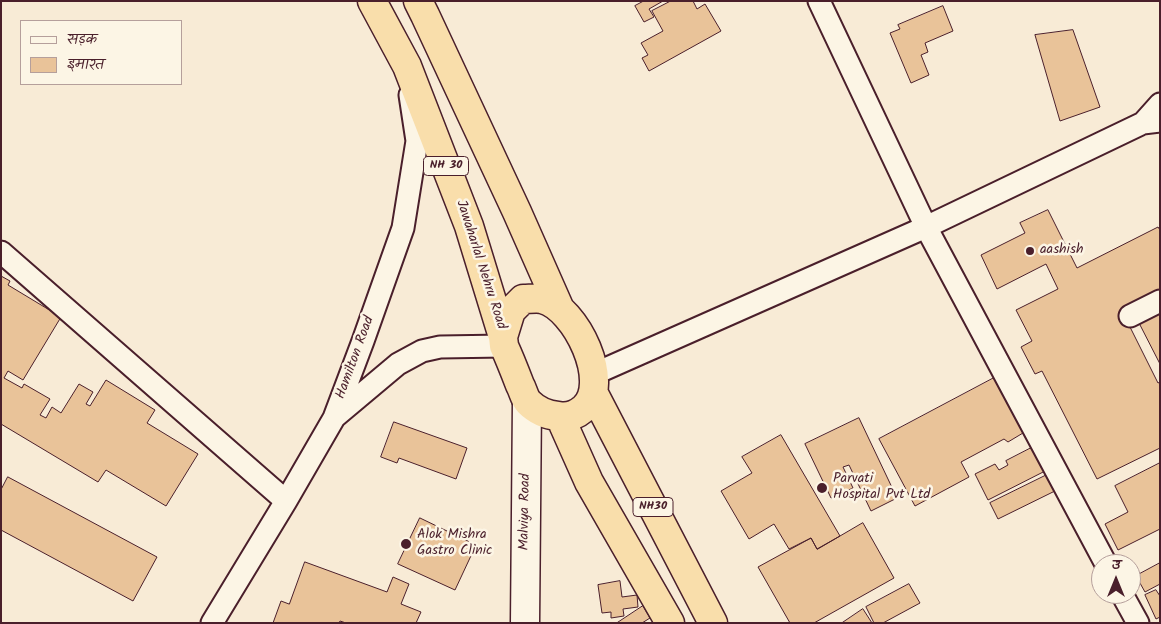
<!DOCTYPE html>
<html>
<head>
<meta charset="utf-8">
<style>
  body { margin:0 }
  #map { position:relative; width:1161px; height:624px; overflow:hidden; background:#f8ebd6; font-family:Kalam,"Playpen Sans Deva",sans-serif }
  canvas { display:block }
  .frame { position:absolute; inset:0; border:2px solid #4a1f2b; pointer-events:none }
  .legend { position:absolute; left:20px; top:20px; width:162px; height:65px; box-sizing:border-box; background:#fcf5e5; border:1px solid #b59f9b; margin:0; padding:6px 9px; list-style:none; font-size:15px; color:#4a1f2b }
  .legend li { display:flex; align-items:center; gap:10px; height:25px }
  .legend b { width:25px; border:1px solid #b59f9b }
  .north { position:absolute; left:1091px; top:554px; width:50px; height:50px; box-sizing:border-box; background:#fcf5e5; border:1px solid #b59f9b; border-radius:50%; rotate:0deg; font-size:14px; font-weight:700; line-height:20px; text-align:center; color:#4a1f2b }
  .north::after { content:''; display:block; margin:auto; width:18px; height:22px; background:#4a1f2b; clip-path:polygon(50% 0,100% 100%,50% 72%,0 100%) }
</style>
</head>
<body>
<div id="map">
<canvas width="1161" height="624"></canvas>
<div class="frame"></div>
<ul class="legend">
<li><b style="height:6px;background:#fcf5e5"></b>सड़क</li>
<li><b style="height:14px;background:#e9c399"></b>इमारत</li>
</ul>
<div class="north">उ</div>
</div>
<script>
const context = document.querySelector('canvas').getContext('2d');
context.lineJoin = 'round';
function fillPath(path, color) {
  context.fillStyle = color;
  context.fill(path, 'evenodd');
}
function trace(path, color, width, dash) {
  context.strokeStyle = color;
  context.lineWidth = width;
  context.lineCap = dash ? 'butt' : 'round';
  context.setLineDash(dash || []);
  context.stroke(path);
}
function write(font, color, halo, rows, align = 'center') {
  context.font = font + ' Kalam,sans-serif';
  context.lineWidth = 5;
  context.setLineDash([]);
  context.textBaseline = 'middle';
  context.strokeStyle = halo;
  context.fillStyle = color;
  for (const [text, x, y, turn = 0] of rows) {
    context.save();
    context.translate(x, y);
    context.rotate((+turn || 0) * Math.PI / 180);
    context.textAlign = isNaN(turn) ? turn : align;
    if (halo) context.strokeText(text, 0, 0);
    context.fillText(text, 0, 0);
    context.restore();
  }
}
const building = new Path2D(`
  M644 1H663L649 9 654 17 644 22 635 6Z
  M671 1H693L697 9 705 4 721 31 649 71 642 58 648 55 641 43 663 31 652 11Z
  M943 6 953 31 925 43 928 52 921 55 929 75 911 83 890 33 900 29 898 25Z
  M1073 30 1100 107 1060 121 1035 35Z
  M1048 210 1077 268 1158 227 1160 230V292L1122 311 1158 383 1160 382V448L1097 479 1042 371 1035 374 1021 347 1032 341 1016 310 1058 289 1046 264 997 289 981 255 1025 233 1020 223Z
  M1 276 10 281 8 285 61 317 23 380 8 371 4 378 22 388 24 384 50 399 40 415 46 418 52 407 61 413 79 384 93 392 86 404 90 406 106 380 155 410 147 423 198 454 166 506 106 470 98 482 1 424Z
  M1160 310V364L1138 321Z
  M994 378 1023 433 1008 442 1004 439 961 462 969 477 915 506 879 439Z
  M859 418 897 498 871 511 849 465 843 467 853 488 831 498 805 444Z
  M394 422 467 448 456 479 399 458 397 463 381 457Z
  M781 435 840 536 817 549 811 538 789 549 774 524 749 539 721 491 752 473 742 457Z
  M1039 444 1051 468 988 500 975 474 995 464 999 470 1008 465 1006 461Z
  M1160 463V529L1118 550 1105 524 1128 512 1115 486Z
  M1053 472 1061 488 998 519 990 503Z
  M8 477 157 557 133 601 1 530V490Z
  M420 518 476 545 455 590 398 564Z
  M863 523 894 578 814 623H790L758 567 811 538 817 549Z
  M305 562 387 592 393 577 409 584 401 604 421 612 416 623H346L340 621 339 623H273L281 601 289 604Z
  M1160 563V584L1145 592 1136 576Z
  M620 581 622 597 637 595 638 607 623 609 624 616 611 618V612L602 613 598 585Z
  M909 584 920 603 883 623H874L866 607Z
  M1156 590 1160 596V617L1156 619 1145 595Z
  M643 606 650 618 642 623H617Z
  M863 609 872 623H842Z`);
fillPath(building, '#e9c399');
trace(building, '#4a1f2b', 1);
const street = new Path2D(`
  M819 1 926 227 1106 564
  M1143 123 1160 104
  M1 252 286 501
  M1130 316 1160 301
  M594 374 926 227 1143 123 1160 121
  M336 416 398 364 422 351 440 347 504 346
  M1122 594 1138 623
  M212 623 286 501 334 418 363 341 403 228 417 141 410 95`);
const secondary = new Path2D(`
  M525 623 527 401`);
const highway = new Path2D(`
  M372 1 407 66 469 226 503 337
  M418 1 425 15 517 212 559 307
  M523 299C529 299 537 298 542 299 576 307 613 385 583 409 576 415 568 418 558 416 546 415 537 411 528 402 524 397 523 390 520 385 515 372 510 359 504 346L503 337 511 311Z
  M593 392 713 623
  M560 417 589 482 670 623`);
trace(street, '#4a1f2b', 25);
trace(secondary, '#4a1f2b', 31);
trace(highway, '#4a1f2b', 31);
trace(street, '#fcf5e5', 21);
trace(secondary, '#fcf5e5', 28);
trace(highway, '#f9deab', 28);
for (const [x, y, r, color] of [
  [1030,251,5,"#4a1f2b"],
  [822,488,6,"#4a1f2b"],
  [406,544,6,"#4a1f2b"]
]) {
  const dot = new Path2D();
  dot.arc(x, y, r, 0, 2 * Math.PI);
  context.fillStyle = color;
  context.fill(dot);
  trace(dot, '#fcf5e5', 2);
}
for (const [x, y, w] of [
  [446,166,45],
  [653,507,40]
]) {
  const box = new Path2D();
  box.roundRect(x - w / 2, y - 9.5, w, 19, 4);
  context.fillStyle = '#fcf5e5';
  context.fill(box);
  trace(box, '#4a1f2b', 1);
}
write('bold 12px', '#4a1f2b', null, [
  ["NH 30",446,166],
  ["NH30",653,507]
]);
write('14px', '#4a1f2b', '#fcf5e5', [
  ["aashish",1040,251],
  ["Parvati",833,480],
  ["Hospital Pvt Ltd",833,496],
  ["Alok Mishra",417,536],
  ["Gastro Clinic",417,552]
], 'left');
write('14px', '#4a1f2b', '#fcf5e5', [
  ["Jawaharlal Nehru Road",480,265,72],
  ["Hamilton Road",356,358,-70],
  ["Malviya Road",526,512,-89]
]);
</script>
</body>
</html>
